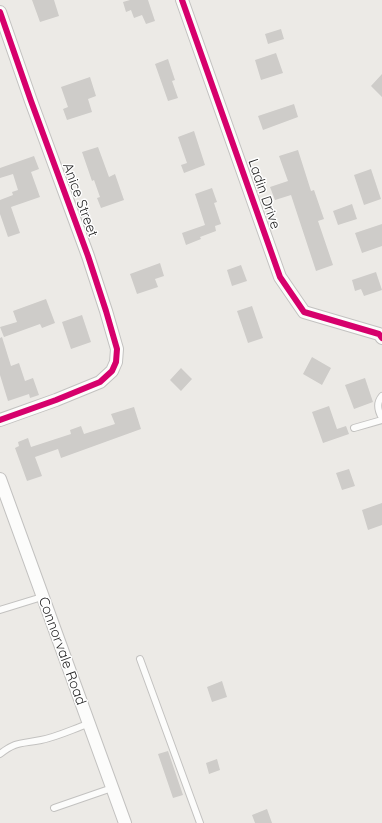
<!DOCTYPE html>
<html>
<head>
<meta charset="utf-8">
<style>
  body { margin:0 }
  canvas { display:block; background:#eceae6 }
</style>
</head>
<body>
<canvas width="382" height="823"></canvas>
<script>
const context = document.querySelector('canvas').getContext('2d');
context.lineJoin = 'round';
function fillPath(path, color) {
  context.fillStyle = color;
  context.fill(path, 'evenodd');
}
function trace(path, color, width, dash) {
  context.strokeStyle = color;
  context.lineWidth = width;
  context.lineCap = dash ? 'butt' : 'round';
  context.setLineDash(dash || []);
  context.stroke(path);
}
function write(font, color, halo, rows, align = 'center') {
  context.font = font + ' Quicksand,sans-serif';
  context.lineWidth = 3;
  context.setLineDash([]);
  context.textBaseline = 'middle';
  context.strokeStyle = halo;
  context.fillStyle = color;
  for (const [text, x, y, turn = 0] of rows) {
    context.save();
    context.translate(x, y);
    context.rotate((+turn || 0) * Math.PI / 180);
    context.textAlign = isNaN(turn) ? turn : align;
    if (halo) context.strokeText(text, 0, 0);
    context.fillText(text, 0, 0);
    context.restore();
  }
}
fillPath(new Path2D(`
  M32 0H54L59 16 40 22Z
  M130 0H148L155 21 146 24 142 15 134 18 131 10 126 12 123 2Z
  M281 29 284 39 268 44 265 34Z
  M276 53 283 73 261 80 255 60Z
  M168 59 175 80 172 81 178 98 168 101 155 64Z
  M382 74V97L371 86Z
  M90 77 96 96 88 99 92 112 67 120 63 109 68 107 61 87Z
  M294 104 298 117 263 130 258 116Z
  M194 131 205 165 184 173 181 165 187 163 178 137Z
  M98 147 109 177 115 174 124 200 101 208 97 198 100 197 94 180 92 181 82 152Z
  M298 150 311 191 314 190 324 219 318 221 333 265 316 271 291 195 275 200 270 187 288 181 279 156Z
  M34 156 39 169 31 172 40 197 11 207 20 233 8 237 0 214V200L13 195 12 192 18 190 13 174 0 178V168Z
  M371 169 381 199 364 205 354 175Z
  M212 188 217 202 214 203 221 224 215 226 216 231 200 237 201 239 186 245 182 233 205 225 195 194Z
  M352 204 357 219 338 225 333 211Z
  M382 224V246L362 253 355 233Z
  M160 263 164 276 155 279 158 287 137 294 130 274Z
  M241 265 247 281 232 286 227 270Z
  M376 272 382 290 364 296 361 289 355 291 352 280Z
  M46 299 55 323 42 328 40 324 4 337 0 327 17 322 13 311Z
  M252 306 263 338 248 343 237 311Z
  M82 315 91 342 71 349 62 322Z
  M2 337 11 366 19 363 25 381 33 378 39 395 30 398 29 394 8 401 0 375V338Z
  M312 357 331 368 322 385 303 374Z
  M181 368 192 379 181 391 170 380Z
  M365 378 373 402 354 409 345 385Z
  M329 406 337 429 346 426 349 434 323 443 312 412Z
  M134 407 141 429 61 458 58 449 35 457 42 476 27 481 15 448 19 446 18 442 28 438 31 447 71 434 70 430 81 426 84 434 115 424 111 414Z
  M349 469 355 486 342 490 336 473Z
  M382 503V525L368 530 362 510Z
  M222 681 227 697 212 702 207 687Z
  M168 751 183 795 173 798 158 754Z
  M217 759 220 770 209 774 206 763Z
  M267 809 272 823H255L252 815Z`), '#ceccc9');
const service = new Path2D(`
  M382 396C376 403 378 411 382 418
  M354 428 382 420
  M0 610 42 597
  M140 659 200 823
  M0 754C16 741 22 744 41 740 57 737 73 729 88 724
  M54 808 112 788`);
const minor = new Path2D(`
  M182 0 280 277 304 312 379 334 382 338
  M0 12 31 101 88 256 106 311 117 349 116 362 112 371 100 382 56 400 0 420
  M0 479 125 823`);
trace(service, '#c3c2c0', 8);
trace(minor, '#c3c2c0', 14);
trace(service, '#fcfcfb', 6);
trace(minor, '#fcfcfb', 12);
trace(new Path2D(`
  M182 0 280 277 304 312 379 334 382 338
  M0 12 31 101 88 256 106 311 117 349 116 362 112 371 100 382 56 400 0 420`), '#d6006c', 6);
write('14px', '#1d1d1d', '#fff', [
  ["Ladin Drive",264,194,71],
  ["Anice Street",80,200,70],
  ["Connorvale Road",62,651,70]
]);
</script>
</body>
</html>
